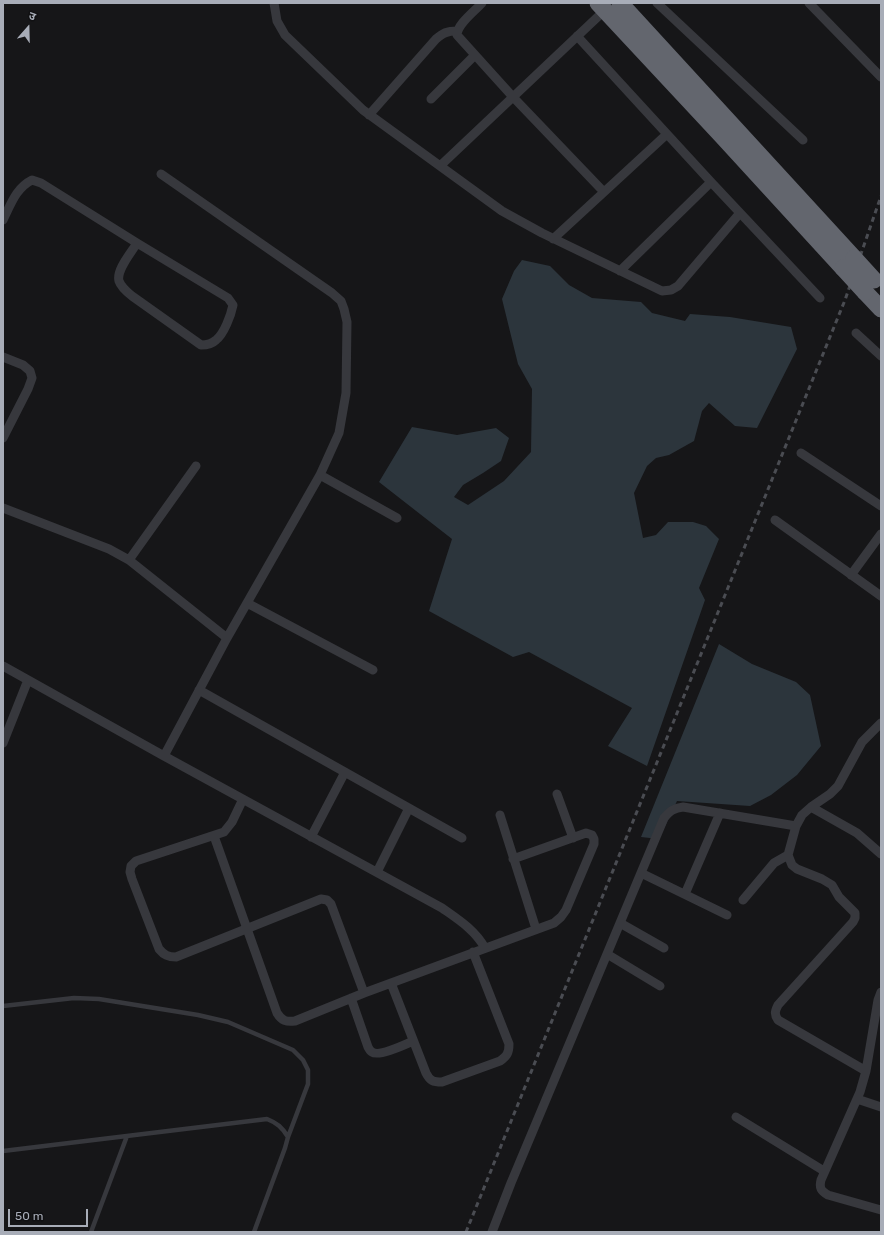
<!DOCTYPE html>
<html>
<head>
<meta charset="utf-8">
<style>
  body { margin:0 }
  #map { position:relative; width:884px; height:1235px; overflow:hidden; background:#161618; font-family:Rubik,"Noto Sans Devanagari",sans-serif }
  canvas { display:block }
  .frame { position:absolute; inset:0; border:4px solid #a8adb8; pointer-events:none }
  .north { position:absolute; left:8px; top:8px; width:40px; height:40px; -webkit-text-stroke:3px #111113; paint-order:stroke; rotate:20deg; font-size:11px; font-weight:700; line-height:16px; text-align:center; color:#a8adb8 }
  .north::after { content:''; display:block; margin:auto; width:14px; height:18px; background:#a8adb8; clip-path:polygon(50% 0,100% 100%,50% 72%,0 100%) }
  .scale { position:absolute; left:8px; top:1209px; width:80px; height:18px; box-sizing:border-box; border:2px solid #a8adb8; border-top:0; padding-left:5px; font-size:12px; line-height:14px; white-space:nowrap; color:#a8adb8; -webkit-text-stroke:3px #111113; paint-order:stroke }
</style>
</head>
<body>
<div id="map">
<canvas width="884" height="1235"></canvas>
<div class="frame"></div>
<div class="north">उ</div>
<div class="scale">50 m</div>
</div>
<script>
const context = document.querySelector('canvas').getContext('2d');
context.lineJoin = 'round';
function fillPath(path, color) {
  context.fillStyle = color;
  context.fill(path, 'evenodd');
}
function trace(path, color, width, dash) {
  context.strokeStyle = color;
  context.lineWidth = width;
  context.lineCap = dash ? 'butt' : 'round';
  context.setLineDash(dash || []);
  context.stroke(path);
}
fillPath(new Path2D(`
  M522 260 550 266 569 285 592 298 641 302 652 313 685 321 690 314 730 317 791 327 797 349 757 428 735 426 709 403 702 411 694 441 669 455 656 458 647 466 634 493 643 538 656 535 668 522H693L706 526 719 539 699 588 705 600 647 766 608 746 632 708 529 652 513 657 429 611 452 539 379 482 412 427 457 435 496 428 509 438 501 461 483 473 463 485 454 497 468 505 504 481 531 452 532 389 518 364 502 299 514 271Z
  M719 644 752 664 796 682 810 695 821 746 797 775 771 795 750 806 677 801 659 839 641 837Z`), '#2c353c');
trace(new Path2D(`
  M3 1006 74 998 99 999 198 1015 228 1022 293 1050 303 1060 308 1070V1084L288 1137
  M3 1151 267 1119C277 1123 282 1127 288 1137L285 1148 254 1232
  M91 1232 127 1136`), '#37383d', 4.5);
trace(new Path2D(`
  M274 3 277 21 285 35 363 110 502 211 542 233 662 291 671 290 678 286 740 213
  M482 3C475 11 457 24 457 35L513 97 603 191
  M657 3 803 140
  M809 3 881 77
  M577 36 711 182 820 298
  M431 99 475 55
  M369 115 436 39C443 33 447 31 457 31
  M440 166 605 10
  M161 174 332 293 341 301 344 309 347 322 346 393 339 433 320 475 227 638 164 756 442 908C459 920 475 930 485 948
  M3 220C11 204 16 188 32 180L41 183 137 243 228 298 233 305C231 315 224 334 216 340 212 344 207 345 201 345L132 296C127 292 121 287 119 281 116 270 131 253 137 243
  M553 239 667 134
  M620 271 711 182
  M856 333 881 356
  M3 357 23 365 30 371 32 378 28 389 3 438
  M801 453 881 506
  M320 475 397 518
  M3 508 109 549 129 560 227 638
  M775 520 881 596
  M129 560 196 466
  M851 575 881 534
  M247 603 373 670
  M3 666 164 756
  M199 690 462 838
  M881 723 862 742 838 786 830 794 811 807 802 815 796 826 788 855 792 865 797 869 822 879 832 885 839 897 855 913V918L853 922 778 1005C775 1011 774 1014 778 1020L866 1071 860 1092 821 1180C819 1188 821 1191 828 1195L881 1210
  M3 743 28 680
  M557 794 573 838
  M243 799 232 822 224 832 136 861 131 866 130 872 132 879 159 949C164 955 168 957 176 957L321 899 327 900 331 904 364 993 554 923 561 917 566 910 594 844V839L592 835 586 833 513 859
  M811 807 857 833 881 854
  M500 815 536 929
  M214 836 277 1013C282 1021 286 1022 295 1021L364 993
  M311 837 345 772
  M377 872 409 808
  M641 873 727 915
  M685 894 720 813
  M743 900 774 863 788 855
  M620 923 664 948
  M607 954 660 986
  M391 983 426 1073C430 1081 433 1082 442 1082L500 1061C507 1056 509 1053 509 1044L473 952
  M351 998 368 1047C369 1049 370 1051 372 1052 379 1057 406 1044 413 1041
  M866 1071 878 1000 881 992
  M857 1099 881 1107
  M736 1117 824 1171
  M492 1232 511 1183 664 818C670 811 674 808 683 807L796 826`), '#37383d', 9);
trace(new Path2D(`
  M598 3 722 136 843 268
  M620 3 854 258
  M865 292 881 309`), '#63666e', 17);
trace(new Path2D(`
  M466 1232 845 300 881 196`), '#4a4c52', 3, [5, 4]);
trace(new Path2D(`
  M854 258 874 280
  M843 268 865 292`), '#63666e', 17);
</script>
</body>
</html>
